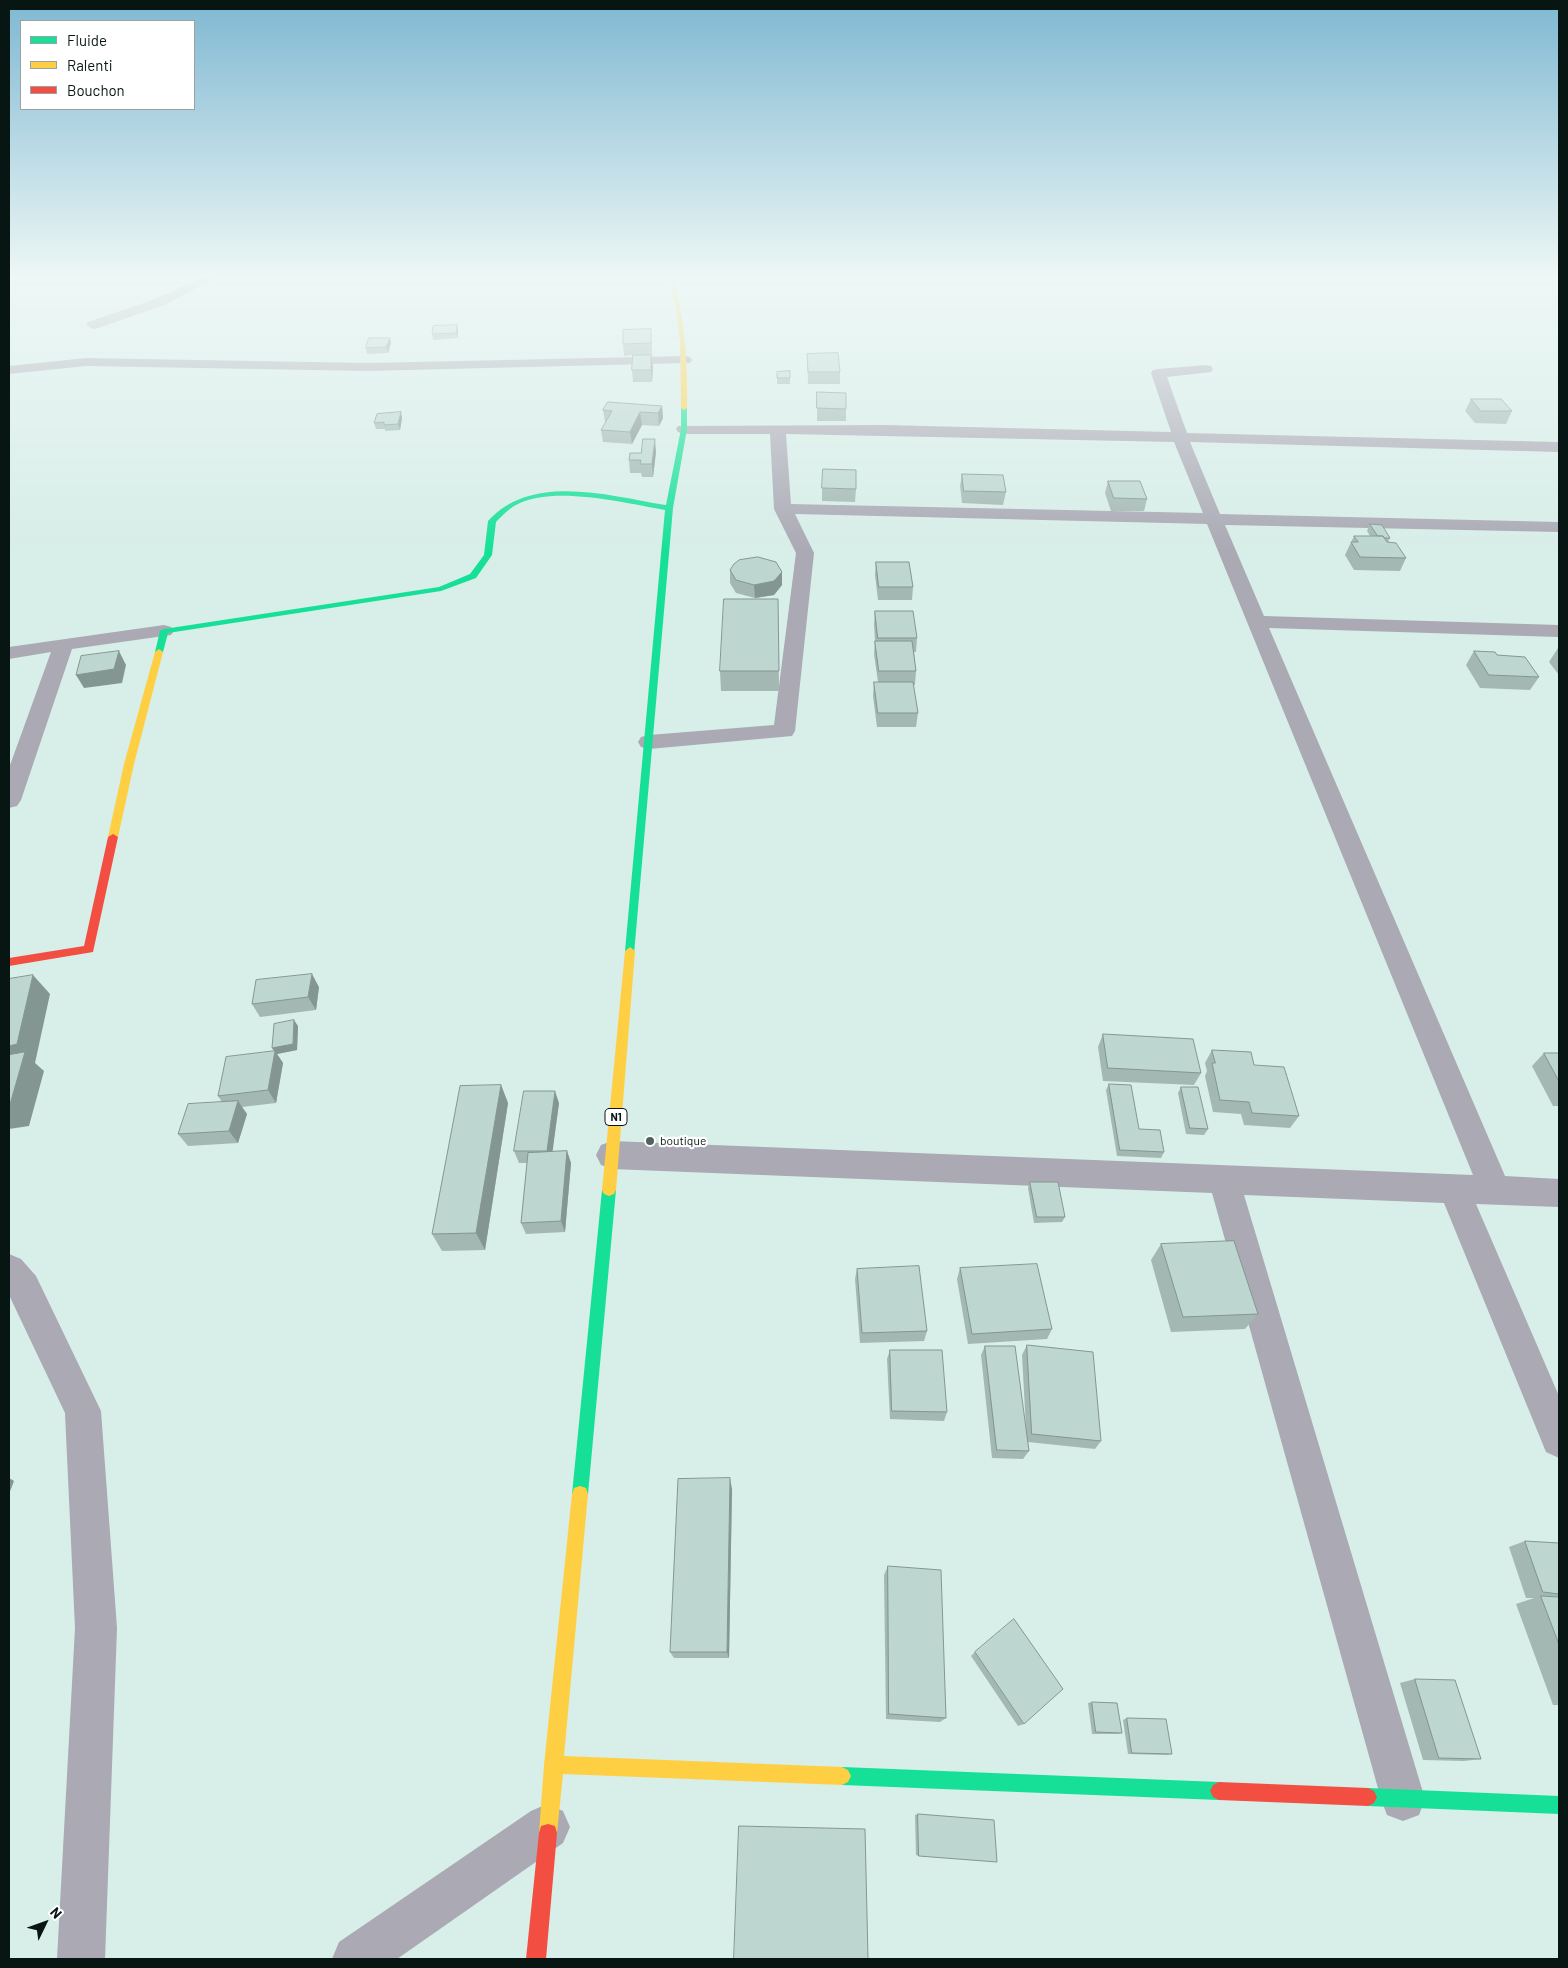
<!DOCTYPE html>
<html>
<head>
<meta charset="utf-8">
<style>
  body { margin:0 }
  #map { position:relative; width:1568px; height:1968px; overflow:hidden; background:#d8eee8; font-family:Barlow,sans-serif }
  canvas { display:block }
  .frame { position:absolute; inset:0; border:10px solid #071613; pointer-events:none }
  .legend { position:absolute; left:20px; top:20px; width:175px; height:90px; box-sizing:border-box; background:#fff; border:1px solid #9ca2a1; margin:0; padding:6px 9px; list-style:none; font-size:15px; color:#071613 }
  .legend li { display:flex; align-items:center; gap:10px; height:25px }
  .legend b { width:25px; border:1px solid #9ca2a1 }
  .north { position:absolute; left:20px; top:1898px; width:50px; height:50px; -webkit-text-stroke:4px #fff; paint-order:stroke; rotate:48deg; font-size:14px; font-weight:700; line-height:20px; text-align:center; color:#071613 }
  .north::after { content:''; display:block; margin:auto; width:18px; height:22px; background:#071613; clip-path:polygon(50% 0,100% 100%,50% 72%,0 100%) }
</style>
</head>
<body>
<div id="map">
<canvas width="1568" height="1968"></canvas>
<div class="frame"></div>
<ul class="legend">
<li><b style="height:6px;background:#16e098"></b>Fluide</li>
<li><b style="height:6px;background:#ffcf43"></b>Ralenti</li>
<li><b style="height:6px;background:#f24e42"></b>Bouchon</li>
</ul>
<div class="north">N</div>
</div>
<script>
const context = document.querySelector('canvas').getContext('2d');
context.lineJoin = 'round';
function fillPath(path, color) {
  context.fillStyle = color;
  context.fill(path, 'evenodd');
}
function trace(path, color, width, dash) {
  context.strokeStyle = color;
  context.lineWidth = width;
  context.lineCap = dash ? 'butt' : 'round';
  context.setLineDash(dash || []);
  context.stroke(path);
}
function write(font, color, halo, rows, align = 'center') {
  context.font = font + ' Barlow,sans-serif';
  context.lineWidth = 4.5;
  context.setLineDash([]);
  context.textBaseline = 'middle';
  context.strokeStyle = halo;
  context.fillStyle = color;
  for (const [text, x, y, turn = 0] of rows) {
    context.save();
    context.translate(x, y);
    context.rotate((+turn || 0) * Math.PI / 180);
    context.textAlign = isNaN(turn) ? turn : align;
    if (halo) context.strokeText(text, 0, 0);
    context.fillText(text, 0, 0);
    context.restore();
  }
}
fillPath(new Path2D(`
  M204 276H219L165 305 98 328 93 329 86 325 88 322 155 299Z
  M685 356 690 357 692 360 690 363 368 371 86 366 9 374V366L86 358 368 363Z
  M1206 365 1211 366 1213 369 1211 372 1167 377 1187 433 1559 442V452L1190 442 1220 514 1559 522V532L1225 525 1264 616 1559 625V637L1269 628 1505 1176 1559 1179V1207L1476 1204 1559 1396V1458L1546 1452 1444 1203 1244 1195 1425 1799 1419 1815 1403 1821 1387 1815 1381 1799 1212 1193 612 1169 601 1165 596 1155 601 1145 612 1141 1473 1175 1207 524 795 514 814 553 795 731 792 736 649 749 641 747 638 742 641 737 649 735 774 725 796 553 774 509 770 434H684L678 432 676 429 678 426 885 425 1171 432 1151 373 1153 370 1158 369ZM786 434 1174 442 1203 513 791 504Z
  M164 625 171 627 174 631 171 635 72 649 21 800 17 806 9 808V768L51 652 9 659V647Z
  M9 1254 21 1259 36 1276 101 1411 117 1628 105 1959H57L75 1628 65 1413 9 1295Z
  M547 1804 563 1811 570 1827 563 1843 397 1959H332L339 1942 531 1811Z`), '#aaa9b4');
fillPath(new Path2D(`
  M684 406 687 408V429L673 508 634 954H626L625 951 665 510C626 503 556 486 520 503 510 507 503 515 496 522L492 555 476 578 441 591 168 633 163 652 159 655 155 652 160 631 164 629 439 587 470 574 484 555 488 521C532 472 610 496 666 505L681 429V408Z
  M609 1184 614 1186 616 1190 588 1494 586 1500 580 1502 574 1500 572 1494 602 1190 604 1186Z
  M842 1767 1219 1782 1225 1785 1228 1791 1225 1797 1219 1800 842 1785 836 1782 833 1776 836 1770Z
  M1368 1788 1559 1796V1814L1368 1806 1362 1803 1359 1797 1362 1791Z`), '#16e098');
fillPath(new Path2D(`
  M668 276H673C685 320 688 363 687 408L684 410 681 408 680 342 676 309Z
  M159 649 163 652 134 764 118 837 113 840 108 837 124 764 155 652Z
  M630 947 635 951 616 1190 614 1194 609 1196 604 1194 602 1190 625 951Z
  M580 1486 586 1488 588 1494 564 1756 842 1767 848 1770 851 1776 848 1782 842 1785 563 1774 557 1833 555 1840 548 1842 541 1840 539 1833 544 1765 572 1494 574 1488Z`), '#ffcf43');
fillPath(new Path2D(`
  M113 834 118 837 93 952 9 966V958L84 946 108 837Z
  M1219 1782 1368 1788 1374 1791 1377 1797 1374 1803 1368 1806 1219 1800 1213 1797 1210 1791 1213 1785Z
  M548 1824 555 1826 557 1833 546 1959H526L539 1833 541 1826Z`), '#f24e42');
fillPath(new Path2D(`
  M457 325 458 331V338L433 340 432 334Z
  M652 341V355H645L653 367 652 382H633L632 370 633 355 624 356 623 344Z
  M391 343 388 353 367 354 366 348Z
  M807 354 840 372V384H808Z
  M790 371V384H777V372Z
  M817 392 846 409V421H817Z
  M1471 399 1512 411 1506 424 1475 423 1465 411Z
  M662 406 663 418 659 426 642 425 632 444 603 442 601 430 606 422H605L603 410Z
  M402 418 400 430 385 431V429H376L374 423Z
  M656 452 653 477H642L641 473H630L629 460 641 453Z
  M962 474 1006 492 1003 505 962 503 960 486Z
  M1108 481 1147 499 1144 511H1111L1105 493Z
  M822 488 856 489 855 502 822 501Z
  M1370 524 1390 538 1388 542 1406 558 1400 571 1354 570 1345 555 1354 536H1370L1367 531Z
  M876 562 913 587 912 600H878L875 575Z
  M730 570 782 585 774 595 755 598 736 593 730 583Z
  M778 599 779 691H721L720 671Z
  M875 611 917 638 916 652H914L916 671 915 685H913L918 713 916 727H877L873 696 874 682H878L874 654 875 641 874 624Z
  M1558 648H1559V675L1549 662Z
  M1474 651 1497 655 1539 677 1530 690 1480 688 1466 665Z
  M319 987 316 1010 260 1017 252 1004Z
  M298 1026 297 1050 277 1054 283 1063 276 1103 242 1107 247 1114 238 1143 188 1146 178 1134 222 1102 218 1096 274 1051 272 1048Z
  M1103 1034 1201 1073 1194 1085 1103 1081 1098 1047Z
  M1212 1050 1254 1065 1299 1116 1290 1128 1244 1125 1241 1114 1213 1112 1205 1076 1207 1071 1205 1063Z
  M1544 1053H1559V1106H1553L1532 1066Z
  M1109 1084 1139 1129 1164 1152 1161 1158 1117 1156 1106 1090Z
  M501 1085 508 1103 485 1250 442 1251 432 1234Z
  M1181 1087 1208 1129 1204 1135 1186 1134 1178 1093Z
  M559 1103 552 1152 567 1151 571 1163 565 1232 526 1234 521 1223 527 1163H519L514 1151Z
  M1030 1182 1065 1217 1062 1222 1034 1223 1028 1188Z
  M1161 1244 1258 1314 1245 1329 1171 1332 1151 1260Z
  M960 1268 1052 1329 1047 1339 968 1344 957 1279Z
  M857 1269 927 1331 924 1341 860 1343 855 1279Z
  M1027 1345 1101 1441 1095 1449 1028 1442 1029 1451 1023 1459 992 1458 981 1355 985 1346 1026 1429 1022 1355Z
  M890 1350 947 1412 944 1421 890 1419 887 1359Z
  M732 1489 729 1658H674L670 1652Z
  M1525 1541 1559 1543V1705H1553L1516 1604 1534 1598H1526L1509 1547Z
  M888 1566 946 1718 940 1722 886 1719 884 1575Z
  M975 1652 1024 1724 1018 1726 971 1656Z
  M1415 1679 1481 1759 1464 1761 1423 1760 1400 1683Z
  M1092 1702 1122 1733 1118 1734H1092L1088 1703Z
  M1127 1718 1172 1754 1167 1755 1128 1754 1123 1720Z
  M918 1814 919 1856 916 1855 915 1815Z`), '#a3b8b3');
fillPath(new Path2D(`
  M457 325 458 331V338L456 333Z
  M390 338 391 343 388 353 386 347Z
  M651 355 653 367 652 382 651 370Z
  M662 406 663 418 659 426 658 413Z
  M401 412 402 418 400 430 398 424Z
  M640 412 642 425 632 444 630 432Z
  M655 439 656 452 653 477 652 464Z
  M782 572V585L774 595 755 598 754 585Z
  M119 651 126 665 122 683 84 688 76 675Z
  M312 974 319 987 316 1010 308 997Z
  M33 975 50 994 35 1063 44 1071 29 1126 9 1129V1046Z
  M294 1020 298 1026 297 1050 277 1054 283 1063 276 1103 268 1090 275 1051 272 1048Z
  M501 1085 508 1103 485 1250 476 1233Z
  M555 1091 559 1103 551 1163 547 1151Z
  M238 1101 247 1114 238 1143 229 1131Z
  M567 1151 571 1163 565 1232 561 1221Z
  M9 1478 14 1481 9 1494Z
  M730 1478 732 1489 729 1658 727 1652Z`), '#849692');
const building = new Path2D(`
  M457 325 456 333 432 334 433 326Z
  M651 329V343L623 344V330Z
  M369 338H390L386 347 366 348Z
  M838 353 840 372H808L807 354Z
  M633 355H651V370H632Z
  M790 371V378H777V372Z
  M817 392 846 393V409L817 408Z
  M1471 399H1501L1512 411H1481Z
  M608 402 662 406 658 413 640 412 630 432 601 430 612 411 603 410Z
  M401 412 398 424 384 425V422L374 423 377 414Z
  M643 439H655L652 464H640L641 460H629L630 453H641Z
  M823 469 856 470V489L822 488Z
  M962 474 1003 475 1006 492 964 491Z
  M1108 481H1140L1147 499 1114 498Z
  M1370 524 1382 525 1390 538H1384L1383 536H1378Z
  M1354 536H1383L1387 542 1396 543 1406 558 1360 557 1351 542H1358Z
  M758 557 776 562 782 572 774 581 754 585 736 580 730 570 734 564 739 560Z
  M876 562H909L913 587H879Z
  M724 599H778L779 671H720Z
  M875 611H913L917 638H878Z
  M875 641H912L916 671H879Z
  M119 651 114 669 76 675 81 656Z
  M1474 651 1495 652 1497 655 1525 657 1539 677 1489 675Z
  M874 682H913L918 713H878Z
  M312 974 308 997 252 1004 256 980Z
  M33 975 17 1044 9 1046V979Z
  M294 1020 293 1044 272 1048 274 1024Z
  M1103 1034 1193 1039 1201 1073 1108 1068Z
  M1212 1050 1251 1052 1254 1065 1284 1067 1299 1116 1252 1113 1249 1102 1220 1100 1212 1063H1215Z
  M275 1051 268 1090 218 1096 226 1057Z
  M25 1052 9 1108V1055Z
  M1544 1053H1559V1081Z
  M1109 1084 1131 1085 1139 1129 1160 1130 1164 1152 1120 1150Z
  M501 1085 476 1233 432 1234 460 1086Z
  M1181 1087H1198L1208 1129 1190 1128Z
  M524 1091H555L547 1151H514Z
  M238 1101 229 1131 178 1134 188 1104Z
  M567 1151 561 1221 521 1223 528 1153Z
  M1030 1182H1058L1065 1217H1037Z
  M1234 1241 1258 1314 1183 1317 1161 1244Z
  M1037 1264 1052 1329 972 1334 960 1268Z
  M919 1266 927 1331 862 1333 857 1269Z
  M1027 1345 1093 1352 1101 1441 1032 1434Z
  M985 1346H1015L1029 1451 997 1450Z
  M890 1350H942L947 1412 892 1411Z
  M730 1478 727 1652H670L678 1479Z
  M1525 1541 1559 1543V1594L1543 1592Z
  M888 1566 941 1570 946 1718 889 1714Z
  M1541 1596 1559 1597V1644Z
  M1014 1619 1063 1689 1024 1724 975 1652Z
  M1415 1679 1455 1680 1481 1759 1439 1758Z
  M1092 1702 1117 1703 1122 1733 1096 1732Z
  M1127 1718 1166 1719 1172 1754 1132 1753Z
  M918 1814 994 1820 997 1862 919 1856Z
  M739 1826 865 1829 868 1959H734Z`);
fillPath(building, '#bdd6d0');
trace(building, '#849692', 1);
const sky = context.createLinearGradient(0, 0, 0, 551);
sky.addColorStop(0, '#7fb8d2');
sky.addColorStop(0.5, '#edf7f5');
sky.addColorStop(1, '#edf7f500');
context.fillStyle = sky;
context.fillRect(0, 0, 1568, 551);
for (const [x, y, r, color] of [
  [650,1141,5,"#50625e"]
]) {
  const dot = new Path2D();
  dot.arc(x, y, r, 0, 2 * Math.PI);
  context.fillStyle = color;
  context.fill(dot);
  trace(dot, '#fff', 2);
}
for (const [x, y, w] of [
  [616,1117,22]
]) {
  const box = new Path2D();
  box.roundRect(x - w / 2, y - 8.5, w, 17, 4);
  context.fillStyle = '#fff';
  context.fill(box);
  trace(box, '#071613', 1);
}
write('bold 11px', '#071613', null, [
  ["N1",616,1117]
]);
write('12px', '#071613', '#fff', [
  ["boutique",660,1141]
], 'left');
</script>
</body>
</html>
